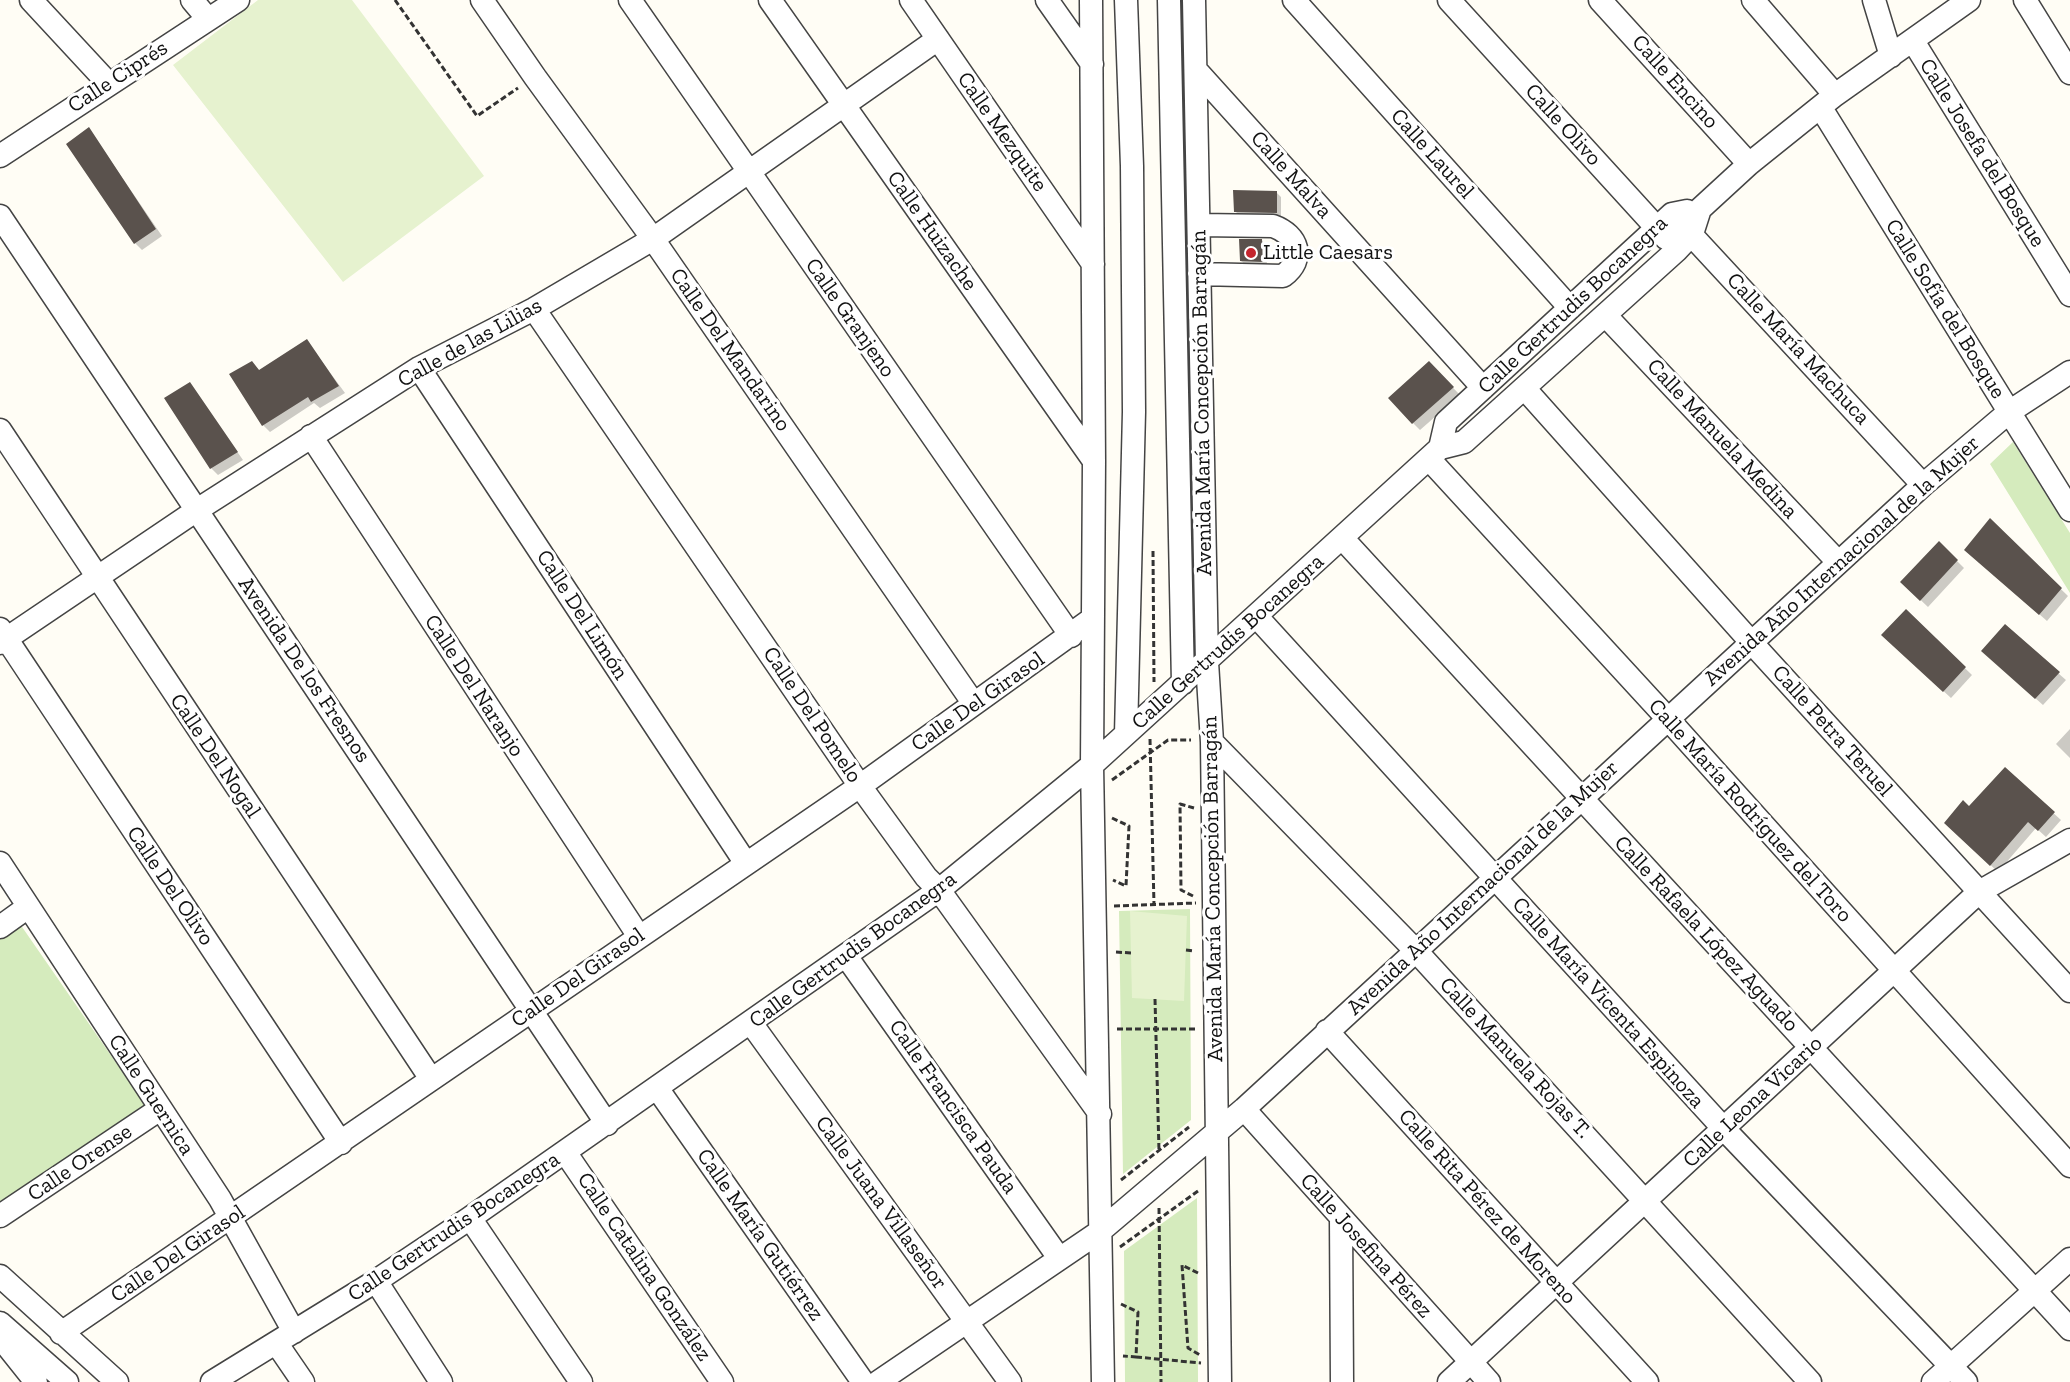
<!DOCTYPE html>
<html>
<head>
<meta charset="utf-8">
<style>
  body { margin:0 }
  canvas { display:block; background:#fffdf5 }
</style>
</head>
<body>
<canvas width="2070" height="1382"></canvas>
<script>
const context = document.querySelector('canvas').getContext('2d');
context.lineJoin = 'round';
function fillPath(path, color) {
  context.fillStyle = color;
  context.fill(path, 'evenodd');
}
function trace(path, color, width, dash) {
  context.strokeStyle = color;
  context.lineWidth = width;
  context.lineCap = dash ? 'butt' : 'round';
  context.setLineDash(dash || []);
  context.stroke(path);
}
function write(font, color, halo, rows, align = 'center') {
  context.font = font + ' "Zilla Slab",serif';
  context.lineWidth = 6;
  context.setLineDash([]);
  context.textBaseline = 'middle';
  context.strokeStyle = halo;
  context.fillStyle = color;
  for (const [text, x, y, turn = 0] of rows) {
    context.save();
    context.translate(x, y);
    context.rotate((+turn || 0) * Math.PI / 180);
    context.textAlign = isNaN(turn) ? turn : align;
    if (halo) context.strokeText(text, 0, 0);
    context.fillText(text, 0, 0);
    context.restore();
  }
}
fillPath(new Path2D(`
  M2013 442 2070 533V593L1990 464Z
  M1190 909 1191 1120 1123 1174 1119 911Z
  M20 924 148 1109 0 1211V939Z
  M1197 1198 1198 1382H1125L1124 1251Z`), '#d5ebbd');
fillPath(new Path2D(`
  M258 0H352L484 176 343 282 173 65Z
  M1130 911 1187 916 1184 1001 1132 998Z`), '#e6f2cf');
fillPath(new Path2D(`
  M89 129 162 236 142 250 135 243Z
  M1276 192 1281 197V217L1240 216 1235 211Z
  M1262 241 1266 245 1267 266 1246 265 1241 261Z
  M307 341 345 393 320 408 314 403 270 432 263 425 252 363 260 371Z
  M1429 363 1460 395 1420 430 1413 423Z
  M190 384 243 460 218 475 211 468Z
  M1990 520 2068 596 2047 621 1973 556Z
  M1939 543 1964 568 1928 607 1909 589Z
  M1906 611 1972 675 1951 698 1890 642Z
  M2005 627 2066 680 2043 705 1990 658Z
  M2070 729V758L2056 744Z
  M2005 769 2061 820 2046 837 2036 828 1998 872 1953 830Z`), '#0003');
fillPath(new Path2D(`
  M89 127 156 229 134 244 66 144Z
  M1233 190 1277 191V213L1234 212Z
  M1239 239H1262L1263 262 1240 261Z
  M307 339 339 386 311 402 308 397 262 426 229 374 252 361 259 370Z
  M1429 361 1454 387 1412 424 1388 398Z
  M190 382 238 452 210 469 164 398Z
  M1990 518 2062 588 2039 615 1964 550Z
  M1939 541 1958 560 1920 601 1900 582Z
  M1906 609 1966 667 1943 692 1881 635Z
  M2005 624 2060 672 2035 699 1981 651Z
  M2005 767 2055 812 2038 831 2028 822 1990 866 1944 823 1963 800 1969 806Z`), '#5a524d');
const minor = new Path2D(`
  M31 0 108 83
  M192 0 208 19
  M482 0 535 77 653 239 974 704
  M630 0 1071 636
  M770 0 1094 461
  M911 0 1093 264
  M1047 0 1092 64
  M1091 0 1094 461 1092 765 1103 1382
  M1169 0 1183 683
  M1194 0 1207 662 1212 742 1220 1382
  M1294 0 1570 308
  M1449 0 1666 238
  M1600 0 1749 164
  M1753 0 1835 95
  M1874 0 1891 56
  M2025 0 2070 73
  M1913 41 2070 295
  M1196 70 1483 388
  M1821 108 2070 510
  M0 156 238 0
  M1672 214 1923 485
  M0 216 607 1124
  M1199 225 1273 226C1298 235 1306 259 1283 276L1199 274
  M534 309 860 786 926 877 939 890 1100 1114
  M1606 316 1838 562
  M419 368 745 862
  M1525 389 1751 642 2070 991
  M0 430 431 1079
  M311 436 638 935
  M1440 448 1446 422 1672 214 1687 211
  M1429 459 1668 719 2070 1166
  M1343 539 2070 1329
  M1257 617 1724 1129 1966 1382
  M0 629 341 1143
  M0 643 197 510 419 368 534 309 653 239 938 39
  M1126 734 1134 412 1132 166 1126 0
  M1212 742 1417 952 1810 1382
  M0 863 220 1199 294 1332
  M0 927 28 907
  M846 956 1059 1258
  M751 1023 1010 1382
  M1327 1031 1647 1382
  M657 1088 863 1382
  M1244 1109 1489 1382
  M565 1152 722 1382
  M0 1216 160 1109
  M470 1218 581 1382
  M1341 1218 1342 1382
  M0 1276 117 1382
  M376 1281 441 1382
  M0 1323 67 1382
  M61 1333 860 786 1092 619
  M0 1337 36 1382
  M277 1344 303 1382
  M212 1382 376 1281 470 1218 939 890 1092 765 1440 448 1464 442 1677 250 1692 234 1700 209 1749 164 1835 95 1969 0
  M878 1382 1099 1232 1244 1109 1923 485 2009 412 2070 372
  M1449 1382 1979 892 2070 840
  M1933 1382 2070 1259`);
trace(minor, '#444', 25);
trace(new Path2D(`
  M395 0 477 116 518 88
  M1153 551 1154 682
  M1150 739 1154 905
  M1112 780 1168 740H1191
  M1112 818 1129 826 1126 886 1113 880
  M1193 896 1181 890 1180 804 1194 808
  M1114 906 1196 903
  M1186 950 1194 951
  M1116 952 1131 953
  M1155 999 1159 1151
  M1117 1029H1196
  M1121 1180 1189 1127
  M1159 1208 1161 1382
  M1120 1247 1198 1191
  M1198 1273 1182 1265 1188 1348 1200 1355
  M1121 1304 1138 1312 1136 1357 1123 1356
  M1136 1357 1201 1363`), '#333', 3, [6, 3]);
trace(minor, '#fff', 22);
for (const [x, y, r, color] of [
  [1251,253,6,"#c4262e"]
]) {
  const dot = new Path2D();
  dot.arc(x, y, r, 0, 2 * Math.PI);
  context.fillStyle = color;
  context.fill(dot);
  trace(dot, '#fff', 2);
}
write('22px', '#111', '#fff', [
  ["Calle Ciprés",118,77,-33],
  ["Calle Encino",1675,82,48],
  ["Calle Olivo",1563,125,48],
  ["Calle Mezquite",1002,132,55],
  ["Calle Josefa del Bosque",1982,153,58],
  ["Calle Laurel",1432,154,48],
  ["Calle Malva",1291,175,48],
  ["Calle Huizache",932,231,55],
  ["Calle Gertrudis Bocanegra",1573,305,-43],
  ["Calle Sofía del Bosque",1945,309,58],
  ["Calle Granjeno",850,318,55],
  ["Calle de las Lilias",470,343,-29],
  ["Calle María Machuca",1798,349,47],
  ["Calle Del Mandarino",730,350,55],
  ["Avenida María Concepción Barragán",1202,403,-91],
  ["Calle Manuela Medina",1722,439,47],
  ["Avenida Año Internacional de la Mujer",1842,561,-42],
  ["Calle Del Limón",582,615,57],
  ["Calle Gertrudis Bocanegra",1228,642,-42],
  ["Avenida De los Fresnos",304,670,56],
  ["Calle Del Naranjo",474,686,57],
  ["Calle Del Girasol",978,702,-35],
  ["Calle Del Pomelo",812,715,56],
  ["Calle Petra Teruel",1832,731,48],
  ["Calle Del Nogal",215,756,56],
  ["Calle María Rodríguez del Toro",1750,811,48],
  ["Calle Del Olivo",170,886,56],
  ["Avenida Año Internacional de la Mujer",1483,888,-43],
  ["Avenida María Concepción Barragán",1213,889,-91],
  ["Calle Rafaela López Aguado",1706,934,47],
  ["Calle Gertrudis Bocanegra",853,950,-36],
  ["Calle Del Girasol",578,978,-35],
  ["Calle María Vicenta Espinoza",1608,1003,48],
  ["Calle Manuela Rojas T.",1515,1058,47],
  ["Calle Guernica",151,1095,57],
  ["Calle Leona Vicario",1753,1102,-43],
  ["Calle Francisca Pauda",953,1107,55],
  ["Calle Orense",80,1163,-34],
  ["Calle Juana Villaseñor",881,1203,54],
  ["Calle Rita Pérez de Moreno",1487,1207,48],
  ["Calle Gertrudis Bocanegra",454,1227,-34],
  ["Calle María Gutiérrez",760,1235,55],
  ["Calle Josefina Pérez",1366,1246,48],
  ["Calle Del Girasol",178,1254,-34],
  ["Calle Catalina González",644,1267,56]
]);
write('22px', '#111', '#fff', [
  ["Little Caesars",1263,253]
], 'left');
</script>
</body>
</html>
